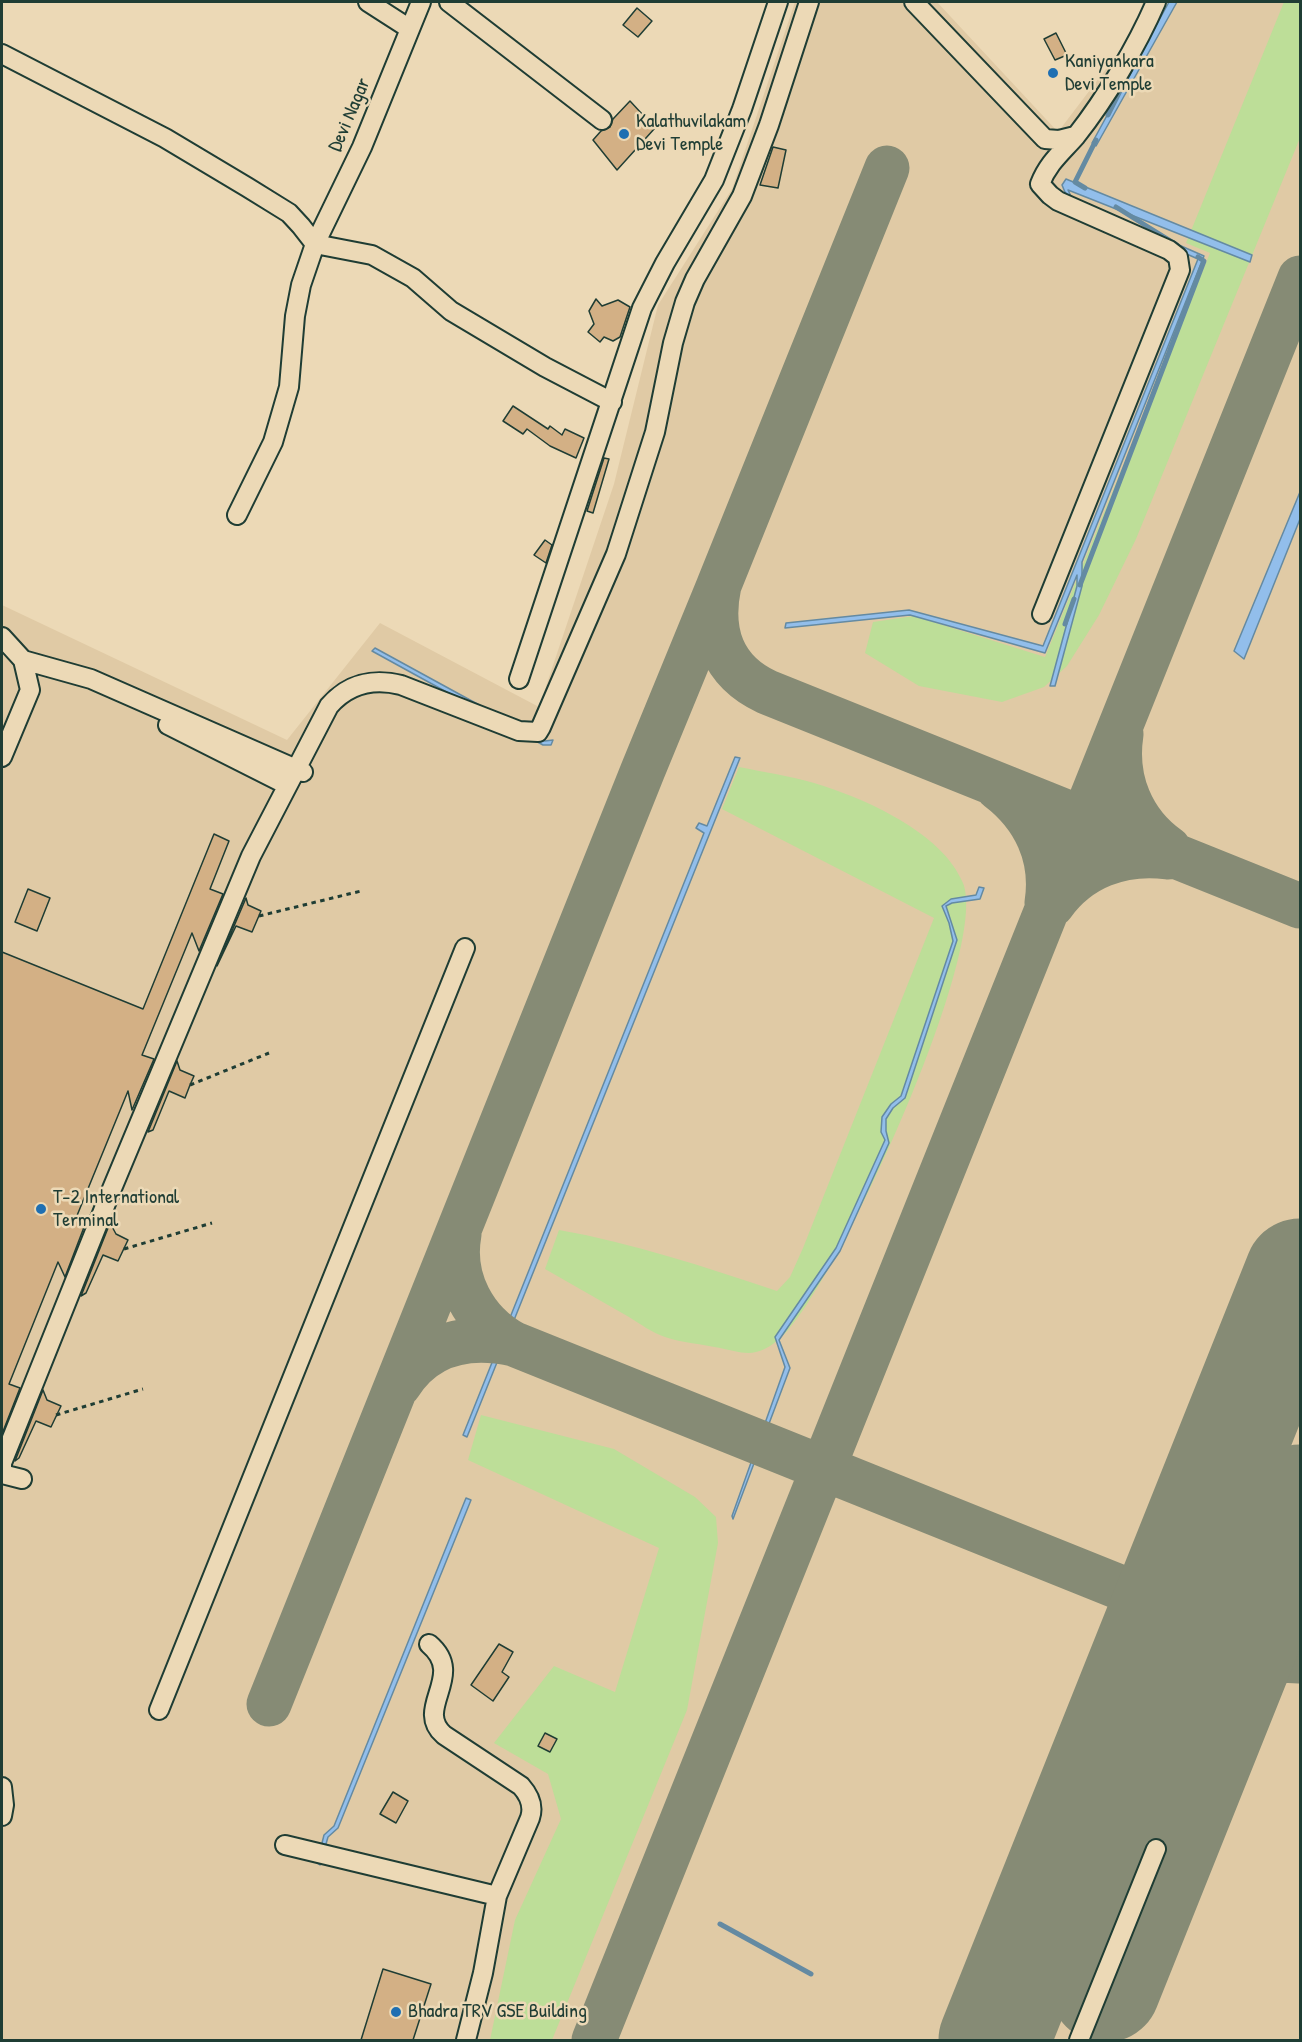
<!DOCTYPE html>
<html>
<head>
<meta charset="utf-8">
<style>
  body { margin:0 }
  #map { position:relative; width:1302px; height:2042px; overflow:hidden; background:#ecd9b6; font-family:"Patrick Hand",sans-serif }
  canvas { display:block }
  .frame { position:absolute; inset:0; border:3px solid #1f3d34; pointer-events:none }
</style>
</head>
<body>
<div id="map">
<canvas width="1302" height="2042"></canvas>
<div class="frame"></div>
</div>
<script>
const context = document.querySelector('canvas').getContext('2d');
context.lineJoin = 'round';
function fillPath(path, color) {
  context.fillStyle = color;
  context.fill(path, 'evenodd');
}
function trace(path, color, width, dash) {
  context.strokeStyle = color;
  context.lineWidth = width;
  context.lineCap = dash ? 'butt' : 'round';
  context.setLineDash(dash || []);
  context.stroke(path);
}
function write(font, color, halo, rows, align = 'center') {
  context.font = font + ' "Patrick Hand",sans-serif';
  context.lineWidth = 5;
  context.setLineDash([]);
  context.textBaseline = 'middle';
  context.strokeStyle = halo;
  context.fillStyle = color;
  for (const [text, x, y, turn = 0] of rows) {
    context.save();
    context.translate(x, y);
    context.rotate((+turn || 0) * Math.PI / 180);
    context.textAlign = isNaN(turn) ? turn : align;
    if (halo) context.strokeText(text, 0, 0);
    context.fillText(text, 0, 0);
    context.restore();
  }
}
fillPath(new Path2D(`
  M795 2H937L1058 132 1147 15 1141 2H1300V2040H2V605L287 740 380 623 539 707 614 484 658 305 732 189Z`), '#e0caa5');
fillPath(new Path2D(`
  M1284 2H1300V138L1136 539 1099 615 1067 666 1044 687 1002 702 919 686 865 653 873 622 914 616 1045 657 1210 253 1186 243Z
  M739 767C764 772 790 776 814 783 864 798 942 832 963 883 990 951 840 1273 789 1329 781 1338 768 1350 756 1352 745 1355 731 1350 720 1348 702 1344 682 1343 665 1337 653 1333 640 1324 629 1317 601 1301 573 1285 545 1269L559 1230C633 1243 705 1267 777 1291L790 1277 803 1248 934 918 722 809Z
  M481 1415 614 1449 695 1497 716 1517 718 1543 687 1710 552 2040H490L515 1920 561 1819 548 1774 494 1743 554 1666 615 1692 659 1548 468 1460Z`), '#bdde98');
const water = new Path2D(`
  M1169 2H1177L1096 146 1092 143Z
  M1066 179 1252 255 1250 262 1068 190 1071 196 1083 203 1204 256 1082 562V586L1055 686H1050L1077 586V575L1045 653 910 615 785 628 786 623 909 610 1043 646 1198 259 1078 206C1071 200 1065 195 1062 185Z
  M1300 492V519L1244 659 1234 651Z
  M375 648 545 741 553 740 551 745H543L372 651Z
  M735 757 740 758 467 1437 463 1435 704 833 696 828 699 823 707 826Z
  M979 887 984 888 980 899 952 903 946 906 957 940 905 1098 893 1108 886 1119V1131L889 1143 840 1251 779 1340 790 1368 733 1519 732 1516 785 1367 775 1337 836 1248 885 1140 881 1132 882 1117 891 1104 901 1096 953 941 949 923 942 906 951 899 976 895Z
  M466 1498 471 1500 338 1828 328 1837 320 1865 317 1863 324 1835 334 1826Z`);
fillPath(water, '#92beeb');
trace(water, '#648aa2', 1.5);
trace(new Path2D(`
  M1108 115 1132 67
  M1085 188 1075 182 1096 140
  M1116 207 1177 245
  M1080 585 1204 261 1198 257
  M1065 624 1074 599
  M720 1924 811 1974`), '#648aa2', 5);
trace(new Path2D(`
  M887 168 719 585C709 632 722 671 767 692L1300 906
  M1121 734C1114 780 1132 823 1169 849
  M998 788C1035 816 1054 857 1047 903
  M1052 905C1079 867 1122 851 1168 857
  M459 1234C451 1279 474 1322 514 1344L1154 1601
  M399 1385C425 1343 468 1334 514 1344L508 1341
  M1281 1542C1264 1585 1270 1617 1300 1653
  M269 1704 643 770 719 585
  M1210 1721C1228 1676 1249 1657 1300 1661
  M1156 1849C1167 1820 1178 1792 1190 1763 1198 1743 1208 1723 1212 1702 1219 1659 1189 1622 1154 1601 1193 1609 1253 1592 1272 1555L1300 1487
  M594 2040 1300 278`), '#868b75', 45);
trace(new Path2D(`
  M1105 1987 1300 1500
  M994 2040 1300 1274`), '#868b75', 111);
const building = new Path2D(`
  M637 8 652 21 638 37 623 25Z
  M1056 33 1067 55 1055 60 1044 39Z
  M630 101 655 128 617 170 593 140 601 131 610 127 613 119Z
  M773 147 786 150 778 188 760 185Z
  M596 299 602 306 618 300 630 307 620 337 613 341 604 337 600 342 588 332 594 324 589 311Z
  M513 406 548 429 550 426 562 435 565 429 584 438 576 458 550 446 527 429 523 434 503 421Z
  M604 458 609 459 593 513 587 511Z
  M545 540 552 545 546 563 534 555Z
  M214 834 229 841 210 889 223 894 199 951 192 933 142 1055 154 1059 132 1110 128 1091 76 1218 86 1222 65 1277 58 1262 9 1384 20 1388 2 1434V952L143 1009Z
  M28 889 50 898 37 931 15 922Z
  M246 898 248 905 261 911 252 932 236 926 217 966Z
  M177 1061 180 1070 194 1076 190 1085 185 1098 169 1091 153 1130 148 1132Z
  M110 1223 116 1234 128 1240 118 1261 103 1255 86 1293 81 1296Z
  M43 1390 47 1400 61 1406 51 1427 36 1421 19 1458 15 1461Z
  M499 1644 513 1652 502 1672 509 1677 493 1701 471 1685Z
  M545 1733 557 1739 550 1752 538 1746Z
  M393 1792 408 1801 396 1823 380 1814Z
  M383 1969 431 1984 413 2040H361Z`);
fillPath(building, '#d3b085');
trace(building, '#1f3d34', 1.5);
const minor = new Path2D(`
  M368 2 410 29
  M449 2 602 120
  M914 2 1045 139 1059 140 1075 136
  M2 54 165 138 247 187 289 213 301 226 315 244 372 255 413 278 451 311 545 367 612 402
  M237 515 273 442 289 387 295 316 301 285 315 244 362 147 421 2
  M1042 614 1180 270 1178 257 1169 250 1058 201 1050 195 1040 184C1048 163 1062 152 1076 136 1106 98 1137 46 1156 2
  M2 637 23 660 30 690 2 757
  M23 660 91 679 303 772
  M519 679 642 308 665 263 714 180 742 109 778 2
  M168 725 287 785
  M2 1474V1463L111 1191 251 856 329 706C348 684 373 678 401 685L519 731 538 732 541 727 616 554 655 432 673 343 685 302 695 279 742 196 769 125 809 2
  M2 1474 22 1479
  M429 1644C467 1676 413 1708 444 1735L521 1786C529 1795 534 1806 530 1818L497 1896 483 1973 466 2040
  M159 1710 465 948
  M2 1787 4 1805 2 1816
  M285 1845 497 1896
  M1079 2040 1156 1849`);
trace(minor, '#1f3d34', 22);
trace(new Path2D(`
  M259 916 361 891
  M190 1085 269 1053
  M124 1249 212 1223
  M56 1415 143 1389`), '#1f3d34', 3, [4.5, 4.5]);
trace(minor, '#ecd9b6', 18);
for (const [x, y, r, color] of [
  [1053,73,6,"#1f6fb2"],
  [624,134,6,"#1f6fb2"],
  [41,1209,6,"#1f6fb2"],
  [396,2012,6,"#1f6fb2"]
]) {
  const dot = new Path2D();
  dot.arc(x, y, r, 0, 2 * Math.PI);
  context.fillStyle = color;
  context.fill(dot);
  trace(dot, '#ecd9b6', 2);
}
write('20px', '#1f3d34', '#ecd9b6', [
  ["Kaniyankara",1065,62],
  ["Devi Temple",1065,85],
  ["Kalathuvilakam",636,122],
  ["Devi Temple",636,145],
  ["T-2 International",53,1198],
  ["Terminal",53,1221],
  ["Bhadra TRV GSE Building",408,2012]
], 'left');
write('20px', '#1f3d34', '#ecd9b6', [
  ["Devi Nagar",350,115,-67]
]);
</script>
</body>
</html>
